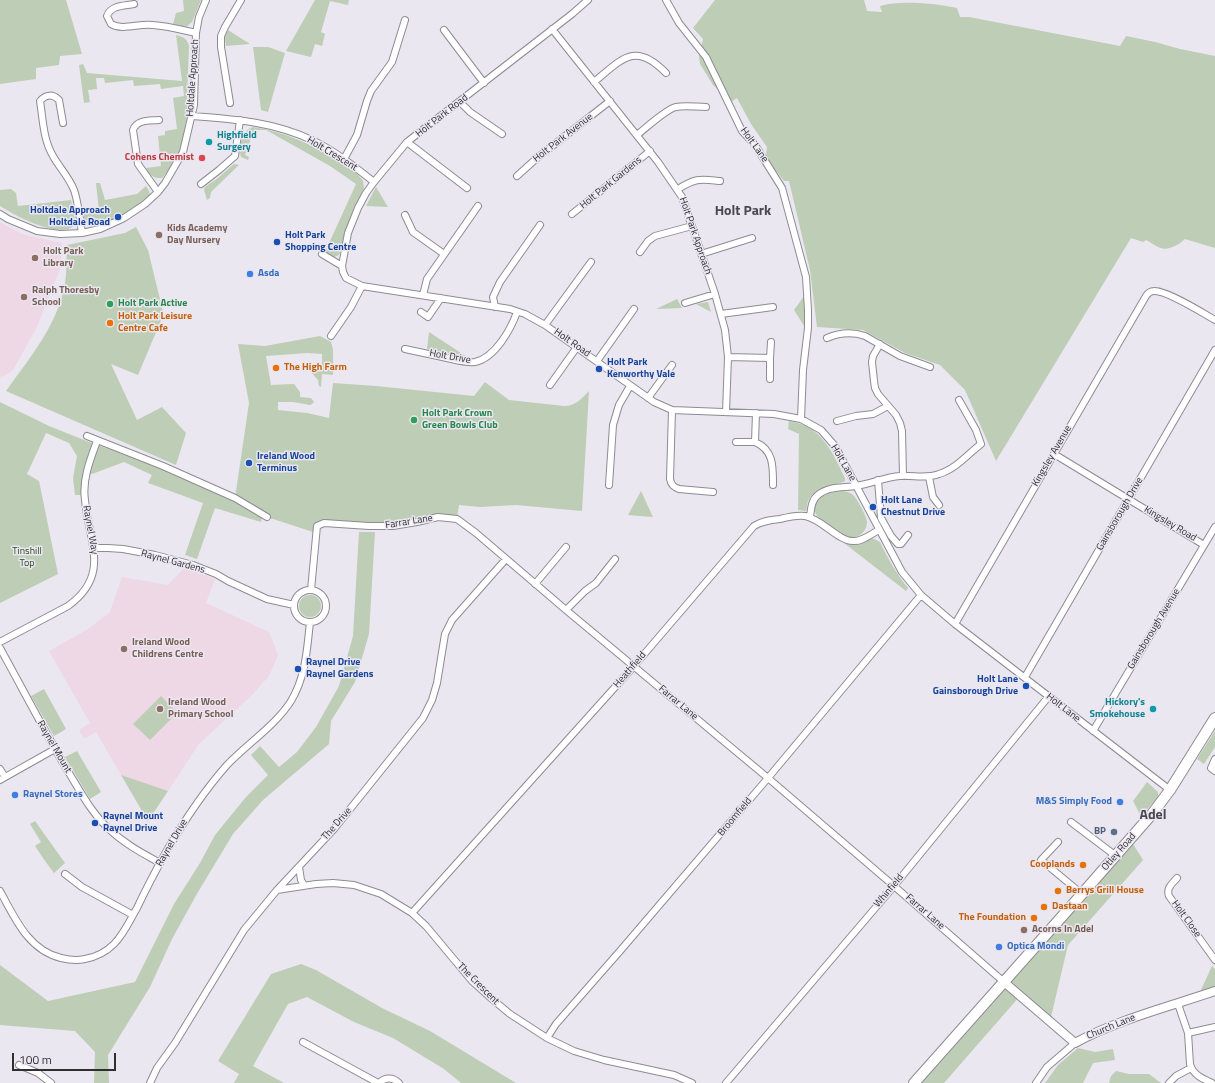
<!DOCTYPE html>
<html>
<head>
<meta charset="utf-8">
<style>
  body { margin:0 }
  #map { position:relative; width:1215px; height:1083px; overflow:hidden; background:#eae7f1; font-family:"Titillium Web",sans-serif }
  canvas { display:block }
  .scale { position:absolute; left:12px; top:1053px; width:104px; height:18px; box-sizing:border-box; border:2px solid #2f2e31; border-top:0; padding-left:5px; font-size:12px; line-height:14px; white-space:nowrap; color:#2f2e31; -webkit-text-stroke:3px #eae7f1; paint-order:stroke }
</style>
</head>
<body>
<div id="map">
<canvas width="1215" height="1083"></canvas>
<div class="scale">100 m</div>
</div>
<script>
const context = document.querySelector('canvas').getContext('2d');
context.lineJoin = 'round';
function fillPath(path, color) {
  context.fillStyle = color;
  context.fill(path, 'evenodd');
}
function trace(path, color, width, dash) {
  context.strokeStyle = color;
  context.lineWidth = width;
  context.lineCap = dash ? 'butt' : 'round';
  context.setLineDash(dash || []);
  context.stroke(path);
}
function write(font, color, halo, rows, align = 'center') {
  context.font = font + ' "Titillium Web",sans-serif';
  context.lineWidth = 3;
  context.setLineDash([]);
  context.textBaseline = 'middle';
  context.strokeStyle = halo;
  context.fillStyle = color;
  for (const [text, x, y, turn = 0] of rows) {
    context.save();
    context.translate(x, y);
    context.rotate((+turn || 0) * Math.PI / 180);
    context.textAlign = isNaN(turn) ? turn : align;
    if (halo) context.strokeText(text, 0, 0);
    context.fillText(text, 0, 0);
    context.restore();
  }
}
fillPath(new Path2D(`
  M0 222 22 234 62 243 61 267 37 327 13 370 6 375 0 377Z
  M184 568 215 579 206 603 269 632 278 655 269 676 253 694 199 744 148 821 96 732 84 739 79 730 90 723 49 651 88 629 110 612 122 577 168 585Z`), '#eed8e6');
fillPath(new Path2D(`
  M0 0H66L82 54 60 56 59 65 36 68V79L0 84Z
  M183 0H201L192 22 186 27 173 24 176 13 184 11Z
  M315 0H349L348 5 330 1 321 32 325 34 322 46 315 44 311 57 286 51Z
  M715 0H864L867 11 882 12 880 6C900 0 936 3 957 8L960 17H969L1120 46 1126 36 1155 42 1180 49 1215 56V248L1185 239C1180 244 1168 251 1161 248 1156 247 1151 242 1146 240L1143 242 1131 238 996 461 965 390 940 365 905 353 863 330 817 327 810 270 789 181H784L773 167 766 155 767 147 751 124 737 98 731 102 713 85 700 64 699 57 703 39 693 28Z
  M228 30 250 44 226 46 225 36Z
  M176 35C183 37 187 38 189 46L187 96 188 110 183 137 179 154 173 164 162 178H158L154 177 149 174 146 168 161 166 158 136 165 135V131L177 129 173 98 184 96 183 86 161 89 160 84 134 86 133 80 105 83 104 78H96L97 89 88 90 90 102 84 103 79 65 83 64 87 73 182 81Z
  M253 47H268L285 53 268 112 261 110Z
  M253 127C286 132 314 145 341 163 349 168 358 173 363 181L364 189 354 207 339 255 334 257 325 252 356 184 330 166 266 130H254L245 155 249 157 248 160 241 157C238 147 242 130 253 127Z
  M234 164 239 165 211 192 210 198 207 200 204 190 205 187 218 178Z
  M96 183H100L105 200 137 194 146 186 149 191 150 195C138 205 98 236 84 221V213L99 211Z
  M376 187 388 207 366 206Z
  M11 189 16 193 18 206 71 200 75 220 74 226C58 239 14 215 0 206V190Z
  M136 227 148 250 163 312 162 318 138 375 111 364 137 420 162 407 186 433 176 465 6 391C31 356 62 320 66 275 67 265 66 255 67 245L125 233Z
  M804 296 806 313V329L794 310Z
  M677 299 682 308 656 309Z
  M708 302 711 312 696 304Z
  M429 332 467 357 427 349Z
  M320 336 331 342 333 350V375L322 374 321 387 319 386 318 380 310 371 311 368 322 367V354L307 353 266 356 271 385 294 384 300 392V397L311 398 314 402 312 404 310 405 293 402H278V410L307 413 329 418 333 383 376 386 474 396 485 382 509 400 564 406C576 406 581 399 589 391L582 511 516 505 480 507 459 505 457 519 438 517 393 526H317L316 533 267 517 262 518 261 522 215 508 197 559 185 555 203 503 148 483 152 475 124 462 92 474 83 473 81 485 82 495H75L73 478 77 456 69 443 46 433 27 474 39 481 58 574 0 603V402L49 426 89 442 151 464 235 498 249 403 238 344 265 346Z
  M789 421C794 422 799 423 804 425 826 435 835 458 845 478V481C841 483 839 483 835 484 826 486 812 491 808 501 807 504 807 508 806 511L798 510 799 434 788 429Z
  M641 491 653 517 628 515Z
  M841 491C845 491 849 492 852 494 857 498 867 517 867 522 867 532 857 540 848 537 838 534 825 522 817 516 807 499 828 493 841 491Z
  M359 532H375L369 634 355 682 331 721 329 744 263 800 233 834 198 892 172 939 150 987 108 1055 109 1083H94L95 1052 75 1031 0 1025V965L48 1001 135 982 174 904 200 863 215 835 246 797 268 775 251 755 260 746 279 767 297 752 316 727 339 686 353 636Z
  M872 538 880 542C888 559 896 573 908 588L906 591 844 543C859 547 859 540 872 538Z
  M299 606a11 11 0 1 1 22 0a11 11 0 1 1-22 0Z
  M44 689 66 729 54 736 31 696Z
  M161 696 177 713 150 740 133 724Z
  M1215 731V747L1204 764 1197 759Z
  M77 751 101 792 90 799 65 757Z
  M121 775 168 791 148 821Z
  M1147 782 1158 792V797L1141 816 1133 801Z
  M35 821 65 863 54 873 45 861 35 846 41 842 30 824Z
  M1130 839 1143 860 1068 945 1050 1021 1020 996 944 1083H914Z
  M301 964 316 970 382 1008 430 1031 516 1083H461L444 1069 393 1038 354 1022 307 997 288 1004 253 1066 284 1083H234L239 1074 218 1061 271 974Z
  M1212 966 1215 969V987L1200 992Z
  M1078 1048 1095 1052 1113 1049 1115 1060 1093 1063 1083 1083H1045L1058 1065Z
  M1116 1071 1129 1074H1149L1161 1083H1109L1111 1076Z`), '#becdb5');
const minor = new Path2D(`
  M588 0 572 14 407 142 374 182 366 193 358 208 348 233 342 266 343 272 346 278 362 286 510 309 525 314 545 325 654 402 672 410 774 414 801 419 821 430 835 446 902 572 921 595 955 624 1170 790
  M666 0 679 23 706 57 742 131 755 145 782 188 806 277 808 310V328L803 370 801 419
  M134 4C124 6 111 5 107 16L111 24C123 31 139 23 153 25 168 26 182 30 196 33
  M552 29 658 162 682 197 715 294 725 330 728 357 726 412
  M444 30 484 83
  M594 82C622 59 635 41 666 73
  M460 102 470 112 502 134
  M230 103 221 47V36L225 27 241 0
  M192 116C234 119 275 122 314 141 335 151 355 167 374 182
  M63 123 59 100C53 94 46 94 40 101 43 119 43 139 53 156 59 167 69 177 74 190 78 201 80 220 82 233
  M637 135C646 128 666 109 676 107 686 105 696 107 706 107
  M407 142 467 188
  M344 159 357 135 367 101 371 91 392 62 405 20
  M517 176 537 158 610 101
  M201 184 219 170 235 156 240 120
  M678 189C696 178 699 179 720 181
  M158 192 138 164 133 130C137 119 150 121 159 120
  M0 214 8 219 37 231 60 234 82 233 100 229 124 218 145 204 158 192 165 183 183 152 194 105 196 33 199 17 206 0
  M572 214 650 151
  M405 215 413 232 444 254
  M640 252 648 241 655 236 692 226
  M322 254 342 266
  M701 254 752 238
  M423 295 427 279 478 206
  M685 303 715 294
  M495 307 493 297 500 282 540 225
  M421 312 428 317 441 298
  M721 314 773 307
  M545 325 591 262
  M331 336 351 307 362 286
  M827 338C839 333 853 332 865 336L900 356 930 367
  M880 344 873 356 872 362 874 381 875 388 878 394 896 415 900 423 902 431 903 476
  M405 349C419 352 433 355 447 358 456 360 466 363 475 362 495 358 511 329 517 312
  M728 357 770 358V379
  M770 358 771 342
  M597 361 634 309
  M550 385 577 347
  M648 398 672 365
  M672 410 670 479C671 485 674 487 679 489L713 492
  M756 413 755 442C774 450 773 467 773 485
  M837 421 856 416 873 414 888 406
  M87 436 163 466 235 498 267 517
  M736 442H755
  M1054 454 1204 545
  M929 477 933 497 939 505
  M878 480 881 518 891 536 898 544H901L908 535
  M609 485 613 425 619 405 630 386
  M810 517C811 510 811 500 818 495 828 486 843 488 856 486 871 484 885 477 900 476 914 475 926 479 939 474 956 469 968 454 981 444L976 430 959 400
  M94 548H108L123 549 155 555 193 565 216 574 228 581 267 599 294 605
  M535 584 566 547
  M311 590 317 526 324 523 369 526H393L417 522 438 517 457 519 476 533 566 610 768 778 894 886 1004 982
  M294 606a16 16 0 1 1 32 0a16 16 0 1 1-32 0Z
  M566 610 585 591 596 583 615 559
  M955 624 1146 296C1148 293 1151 291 1154 291 1166 290 1203 313 1215 320
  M0 642 68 606C111 575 89 543 85 500 82 480 90 460 97 441
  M0 648C22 688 43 728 66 768 79 789 91 813 110 830 125 844 142 853 160 863
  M1025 677 1215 350
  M1093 731 1215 527
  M1215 759 1211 768 1215 771
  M0 769 5 777
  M0 780 55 749
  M1071 822 1116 856
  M1058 842 1041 860 1082 894
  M299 867 301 880 304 885
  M65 874 82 887 133 915
  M1177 878C1172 884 1166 888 1169 896L1215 960
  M277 890 316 884 333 883 354 885 381 894 412 913 426 926 472 981 492 999 510 1014 547 1038 574 1051 604 1060 674 1075 692 1083
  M0 891C15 918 28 950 61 958 69 960 77 961 85 959 96 957 106 952 114 944 124 934 130 920 137 908 146 889 156 870 166 852 184 821 204 791 227 765 247 744 276 725 291 701 306 676 307 649 310 622
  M412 913 634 666 754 526C762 521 770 520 780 519 788 517 797 515 805 516 822 519 838 541 853 541 862 542 871 534 879 530
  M1178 1004 1188 1033 1190 1064C1193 1075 1203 1079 1212 1083
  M1188 1033 1215 1027
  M547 1038 556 1024 620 951 768 778 921 595
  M303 1042 378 1083
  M19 1065 38 1073 51 1083
  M150 1083 157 1068 175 1043 244 930 277 890 334 829 423 718 432 700 437 683 445 634 452 620 506 559
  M379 1083C385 1077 393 1077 399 1083
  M726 1083 894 886 1049 696
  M1036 1083 1047 1067 1075 1043
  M1169 1083 1176 1076 1191 1068`);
const tertiary = new Path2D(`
  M1004 982 1075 1043C1119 1019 1168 1007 1215 991`);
const trunk = new Path2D(`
  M914 1083 1082 894 1152 814 1170 790 1215 718`);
trace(minor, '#8d8b93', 8);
trace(tertiary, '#8d8b93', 10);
trace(trunk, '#8d8b93', 12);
trace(minor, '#fff', 6);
trace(tertiary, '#fff', 8);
trace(trunk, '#fff', 10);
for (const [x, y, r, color] of [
  [209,142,4,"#0f9aa8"],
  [202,158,4,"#e0444e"],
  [118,217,4,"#1a4fb4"],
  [159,235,4,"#8d6e63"],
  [277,242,4,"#1a4fb4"],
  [35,258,4,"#8d6e63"],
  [250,274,4,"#3f7fe0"],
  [24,297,4,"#8d6e63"],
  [110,304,4,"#2e9e5b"],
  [110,323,4,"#e8710a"],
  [276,368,4,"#e8710a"],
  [599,369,4,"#1a4fb4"],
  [414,420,4,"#2e9e5b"],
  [249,463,4,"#1a4fb4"],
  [873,507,4,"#1a4fb4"],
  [124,649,4,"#8d6e63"],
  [298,669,4,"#1a4fb4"],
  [1026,686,4,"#1a4fb4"],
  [160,709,4,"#8d6e63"],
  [1153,709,4,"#0f9aa8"],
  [15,795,4,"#3f7fe0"],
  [1120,802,4,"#3f7fe0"],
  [95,823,4,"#1a4fb4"],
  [1114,832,4,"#5c6f8a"],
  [1083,865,4,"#e8710a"],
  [1058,891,4,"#e8710a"],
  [1044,907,4,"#e8710a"],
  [1034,918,4,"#e8710a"],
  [1024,930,4,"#8d6e63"],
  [999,947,4,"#3f7fe0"]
]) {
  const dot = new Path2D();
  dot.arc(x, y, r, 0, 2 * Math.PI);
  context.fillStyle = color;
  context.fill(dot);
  trace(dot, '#eae7f1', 1.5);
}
write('10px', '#2f2e31', '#eae7f1', [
  ["Holtdale Approach",193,78,-86],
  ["Holt Park Road",442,116,-38],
  ["Holt Park Avenue",563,138,-38],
  ["Holt Lane",754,145,54],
  ["Holt Crescent",332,154,31],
  ["Holt Park Gardens",611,183,-39],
  ["Holt Park Approach",695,236,71],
  ["Holt Road",572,343,35],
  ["Holt Drive",450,357,10],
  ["Kingsley Avenue",1052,456,-60],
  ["Holt Lane",843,463,60],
  ["Gainsborough Drive",1120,514,-60],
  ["Farrar Lane",409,522,-9],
  ["Kingsley Road",1170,524,31],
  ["Raynel Way",90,530,80],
  ["Raynel Gardens",173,562,15],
  ["Gainsborough Avenue",1154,629,-59],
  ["Heathfield",630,670,-49],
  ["Farrar Lane",678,703,40],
  ["Holt Lane",1063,708,38],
  ["Raynel Mount",54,747,60],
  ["Broomfield",735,817,-50],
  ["The Drive",337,824,-49],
  ["Raynel Drive",172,843,-60],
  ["Otley Road",1119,852,-49],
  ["Whinfield",889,891,-50],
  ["Farrar Lane",925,912,41],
  ["Holt Close",1186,919,54],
  ["The Crescent",478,984,45],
  ["Church Lane",1111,1027,-22]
]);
write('bold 10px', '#0d838f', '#eae7f1', [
  ["Highfield",217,136],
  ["Surgery",217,148],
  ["Hickory's",1145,703,"right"],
  ["Smokehouse",1145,715,"right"]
], 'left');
write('bold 10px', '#be3a42', '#eae7f1', [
  ["Cohens Chemist",194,158]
], 'right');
write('bold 10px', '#164399', '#eae7f1', [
  ["Holtdale Approach",110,211,"right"],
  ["Holtdale Road",110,223,"right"],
  ["Holt Park",285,236],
  ["Shopping Centre",285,248],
  ["Holt Park",607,363],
  ["Kenworthy Vale",607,375],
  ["Ireland Wood",257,457],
  ["Terminus",257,469],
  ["Holt Lane",881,501],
  ["Chestnut Drive",881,513],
  ["Raynel Drive",306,663],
  ["Raynel Gardens",306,675],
  ["Holt Lane",1018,680,"right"],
  ["Gainsborough Drive",1018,692,"right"],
  ["Raynel Mount",103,817],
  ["Raynel Drive",103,829]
], 'left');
write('bold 10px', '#785e54', '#eae7f1', [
  ["Kids Academy",167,229],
  ["Day Nursery",167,241],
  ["Holt Park",43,252],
  ["Library",43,264],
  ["Ralph Thoresby",32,291],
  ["School",32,303],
  ["Ireland Wood",132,643],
  ["Childrens Centre",132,655],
  ["Ireland Wood",168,703],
  ["Primary School",168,715],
  ["Acorns In Adel",1032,930]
], 'left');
write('bold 10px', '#366cbe', '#eae7f1', [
  ["Asda",258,274],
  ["Raynel Stores",23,795],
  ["M&S Simply Food",1112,802,"right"],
  ["Optica Mondi",1007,947]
], 'left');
write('bold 10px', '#27864d', '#eae7f1', [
  ["Holt Park Active",118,304],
  ["Holt Park Crown",422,414],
  ["Green Bowls Club",422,426]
], 'left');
write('bold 10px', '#c56008', '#eae7f1', [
  ["Holt Park Leisure",118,317],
  ["Centre Cafe",118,329],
  ["The High Farm",284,368],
  ["Cooplands",1075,865,"right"],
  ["Berrys Grill House",1066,891],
  ["Dastaan",1052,907],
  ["The Foundation",1026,918,"right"]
], 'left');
write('10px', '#294713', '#eae7f1', [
  ["Tinshill",27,552],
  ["Top",27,564]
]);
write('bold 10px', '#4e5e75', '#eae7f1', [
  ["BP",1106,832]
], 'right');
write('bold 14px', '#49474f', '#eae7f1', [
  ["Holt Park",743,212],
  ["Adel",1153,816]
]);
</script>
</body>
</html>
